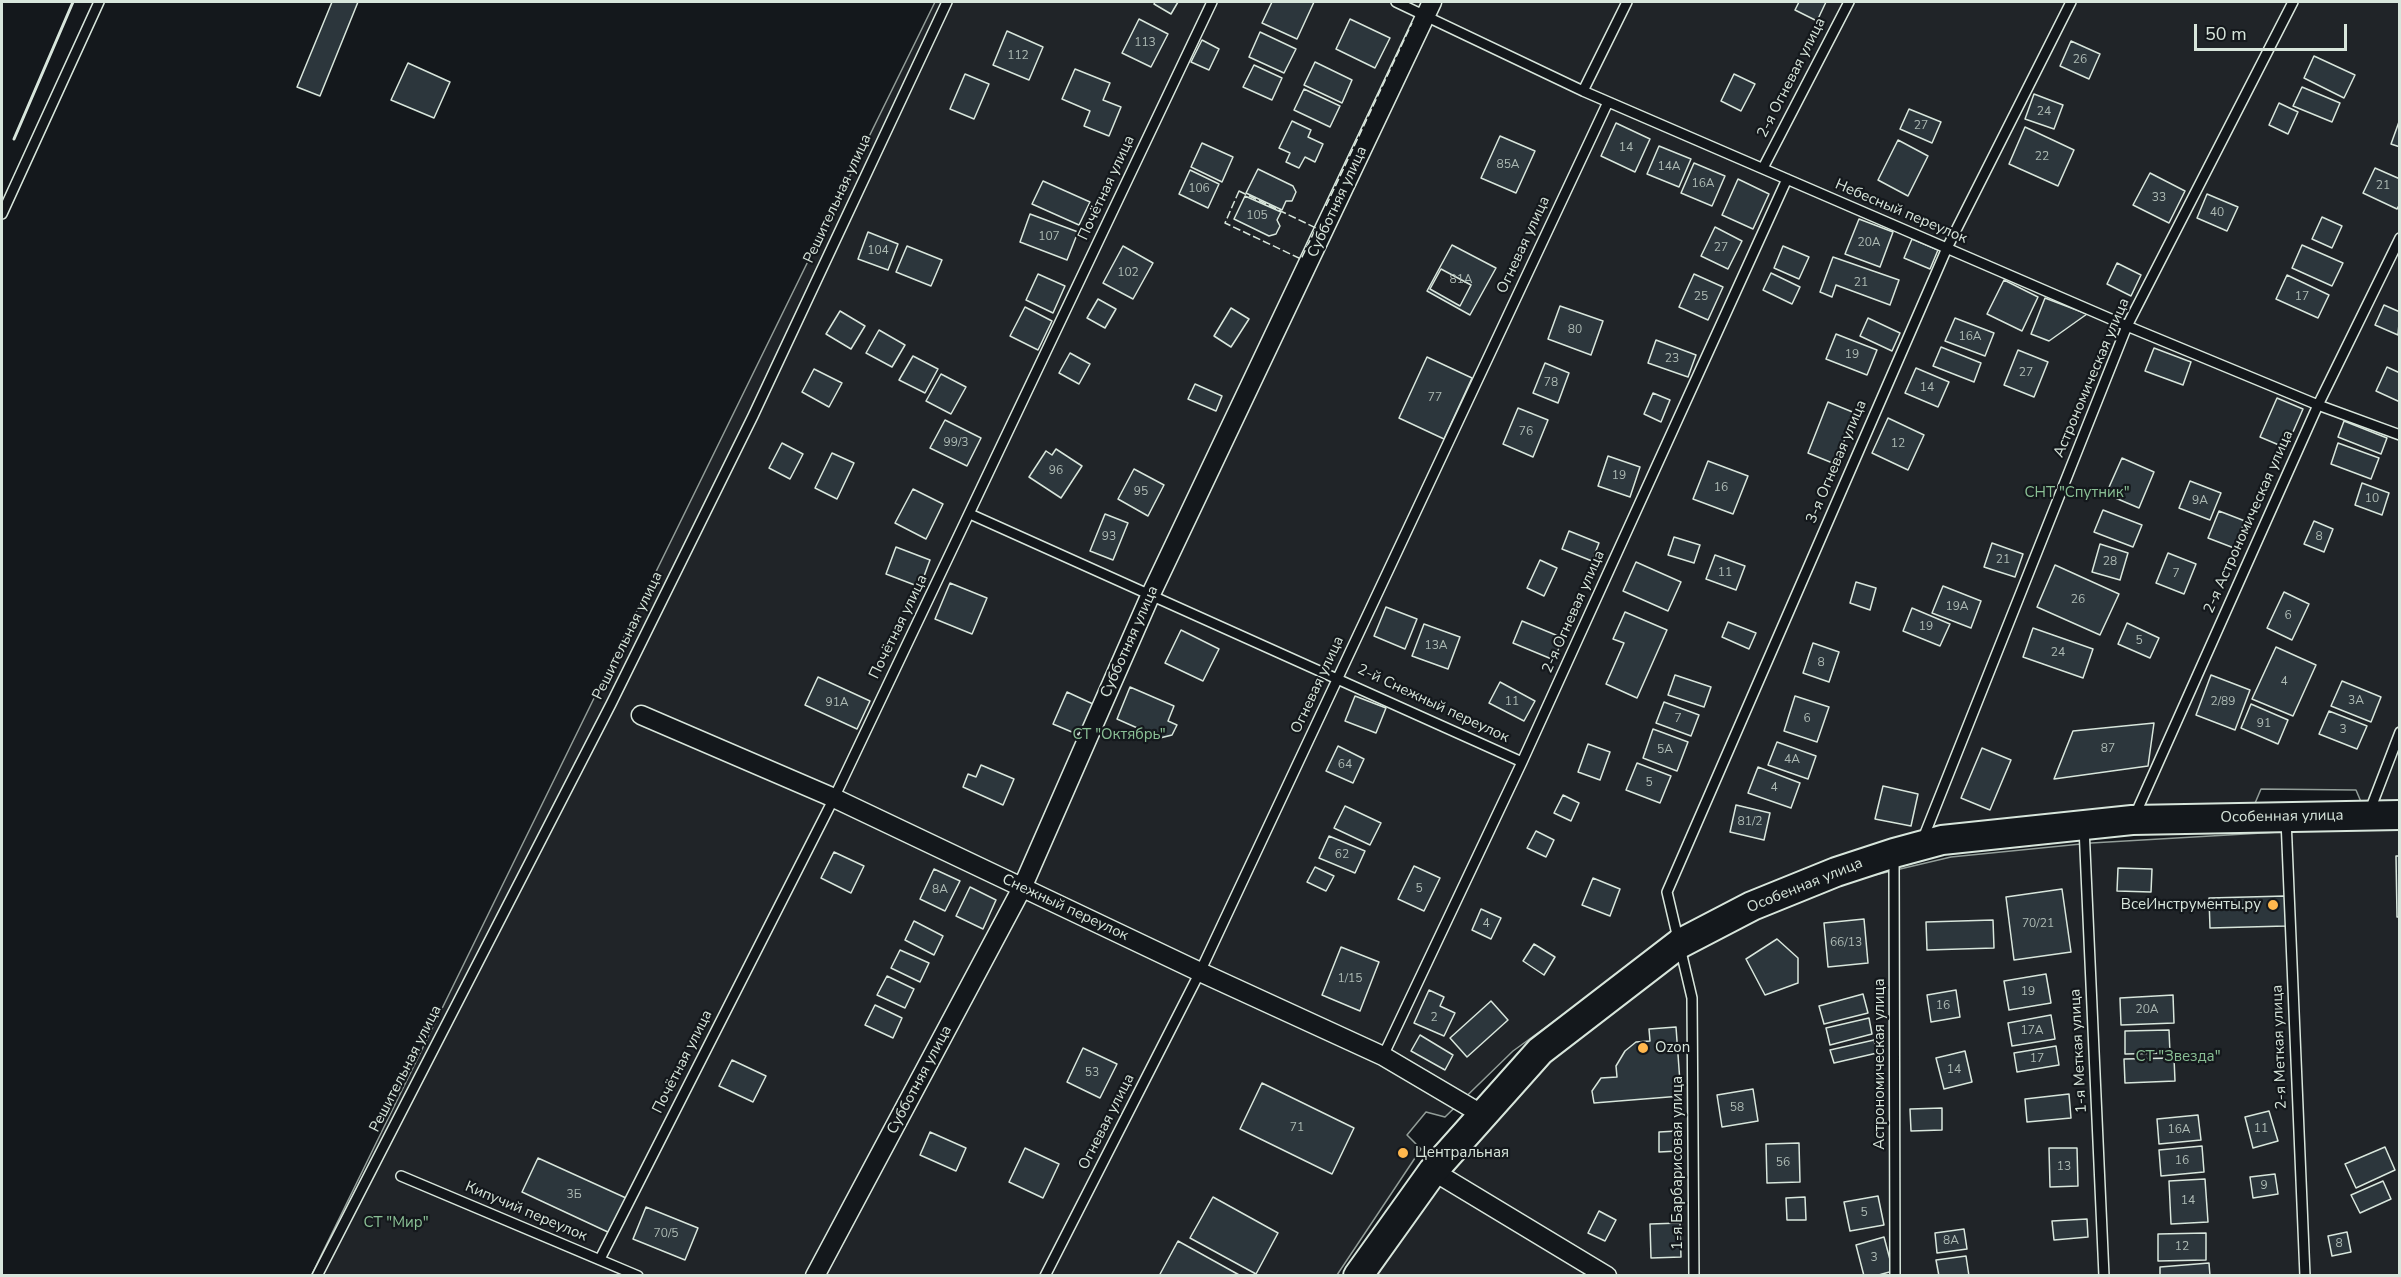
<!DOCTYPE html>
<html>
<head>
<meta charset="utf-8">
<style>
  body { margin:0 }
  #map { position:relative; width:2401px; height:1277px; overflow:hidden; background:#14181c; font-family:"Nunito Sans",sans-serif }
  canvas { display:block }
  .frame { position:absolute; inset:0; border:3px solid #d8e6dc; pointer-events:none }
  .scale { position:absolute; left:2194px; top:24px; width:153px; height:27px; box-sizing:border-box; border:3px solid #d8e6dc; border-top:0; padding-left:8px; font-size:18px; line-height:21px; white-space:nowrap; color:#d8e6dc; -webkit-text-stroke:4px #14181c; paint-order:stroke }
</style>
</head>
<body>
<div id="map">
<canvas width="2401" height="1277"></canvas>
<div class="frame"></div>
<div class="scale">50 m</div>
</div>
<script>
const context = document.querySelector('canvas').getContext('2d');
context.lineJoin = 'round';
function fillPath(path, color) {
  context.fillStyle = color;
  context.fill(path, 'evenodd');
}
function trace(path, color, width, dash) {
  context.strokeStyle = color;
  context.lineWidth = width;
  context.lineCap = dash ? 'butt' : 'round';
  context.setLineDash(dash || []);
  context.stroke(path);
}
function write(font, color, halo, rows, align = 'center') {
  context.font = font + ' "Nunito Sans",sans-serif';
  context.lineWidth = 4.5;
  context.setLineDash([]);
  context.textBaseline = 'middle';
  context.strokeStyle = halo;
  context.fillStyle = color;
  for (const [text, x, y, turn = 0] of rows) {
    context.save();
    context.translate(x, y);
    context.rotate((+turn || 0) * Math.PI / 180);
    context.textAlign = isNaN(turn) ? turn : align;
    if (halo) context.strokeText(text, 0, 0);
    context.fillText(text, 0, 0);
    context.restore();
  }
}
const green = new Path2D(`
  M935 2H2399V808L2364 809 2356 790 2261 789 2253 808 1941 835 1593 993 1513 1051 1445 1117 1426 1112 1407 1135 1421 1149 1337 1275 311 1276Z
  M2399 825V1275L1357 1276 1436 1164 1610 1003 1687 948 1811 890 1951 857 2091 843Z`);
fillPath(green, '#202428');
trace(green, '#939e99', 1.5);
const building = new Path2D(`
  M332 2H358L320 96 297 87Z
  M1155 2H1178L1171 14 1154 4Z
  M1272 2H1314L1297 39 1262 23Z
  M1799 2H1826L1817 21 1795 10Z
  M1139 19 1168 34 1151 67 1122 53Z
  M1350 19 1390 38 1375 68 1336 49Z
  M1007 31 1043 47 1029 80 993 65Z
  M1260 32 1296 49 1284 73 1249 57Z
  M1202 40 1219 49 1209 70 1191 62Z
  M2071 41 2100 54 2089 79 2060 66Z
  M2314 56 2355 75 2344 98 2304 78Z
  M1315 62 1352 80 1342 103 1304 85Z
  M408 63 450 82 434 118 391 100Z
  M1254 65 1282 78 1272 100 1243 87Z
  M1075 69 1110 83 1103 100 1121 107 1109 136 1084 126 1090 111 1062 99Z
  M965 74 989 84 974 119 950 109Z
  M1734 74 1755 84 1741 111 1721 101Z
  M2302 87 2340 103 2332 122 2293 106Z
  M1304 89 1340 106 1330 127 1294 110Z
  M2034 94 2063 105 2054 129 2025 119Z
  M2279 103 2298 112 2288 134 2269 125Z
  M1909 109 1941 122 1932 143 1900 129Z
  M2400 119V147L2391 144Z
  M1292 121 1311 130 1308 137 1323 144 1315 162 1305 157 1299 168 1286 162 1290 153 1279 148Z
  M1616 123 1650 139 1635 172 1601 156Z
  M2025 127 2074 150 2058 186 2009 164Z
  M1500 136 1535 151 1516 193 1481 178Z
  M1898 140 1928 156 1908 196 1878 180Z
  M1202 143 1233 157 1222 182 1191 167Z
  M1659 146 1691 159 1679 187 1647 174Z
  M1694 163 1725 176 1712 206 1681 193Z
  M2375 168 2400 179V204L2397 209 2363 193Z
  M1258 169 1293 186 1296 192 1292 201H1286L1282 210 1246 193Z
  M1190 170 1219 184 1208 208 1179 194Z
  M2150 173 2185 191 2169 223 2133 205Z
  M1738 179 1769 194 1753 229 1722 215Z
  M1043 181 1090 202 1079 225 1032 204Z
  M2207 194 2238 207 2227 231 2197 218Z
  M1245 196 1281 212 1277 220 1280 226 1276 234 1269 236 1234 219Z
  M1030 214 1078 232 1067 260 1020 242Z
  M2322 217 2342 226 2332 248 2312 239Z
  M1859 219 1893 232 1880 267 1845 254Z
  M1715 227 1742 241 1728 269 1701 256Z
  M868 232 898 244 888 270 858 259Z
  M1912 239 1938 250 1930 269 1904 258Z
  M1452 245 1496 268 1470 315 1427 291Z
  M2302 245 2343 263 2332 286 2292 268Z
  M907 246 942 260 931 286 896 272Z
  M1123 246 1153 263 1133 299 1103 283Z
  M1783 246 1809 257 1799 279 1774 268Z
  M1833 257 1899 280 1890 305 1836 285 1832 297 1820 292Z
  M2117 263 2141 275 2131 296 2107 284Z
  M1441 269 1471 285 1460 306 1430 289Z
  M1771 273 1800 287 1792 304 1763 290Z
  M1038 274 1065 286 1053 313 1026 300Z
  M1694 274 1723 287 1708 320 1679 307Z
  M2287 275 2329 295 2318 318 2276 299Z
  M2004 280 2038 297 2022 331 1987 314Z
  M2045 298 2087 314 2049 341 2031 334Z
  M1098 299 1116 309 1105 328 1087 318Z
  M2384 305 2400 312 2398 335 2375 325Z
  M1560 306 1603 321 1591 355 1548 339Z
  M1025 307 1052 321 1038 350 1010 336Z
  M1231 308 1249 319 1231 347 1214 336Z
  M840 311 865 326 851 349 826 334Z
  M1868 318 1900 333 1892 351 1860 336Z
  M1955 318 1994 333 1985 356 1945 341Z
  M879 330 905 345 892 367 866 353Z
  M1836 334 1877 350 1867 375 1826 359Z
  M1656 340 1696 355 1688 377 1648 363Z
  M1941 347 1981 363 1974 382 1933 366Z
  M2154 348 2191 362 2183 385 2145 371Z
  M2018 350 2048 362 2034 397 2004 385Z
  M1070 353 1090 364 1079 384 1059 373Z
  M913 356 938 369 925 393 899 380Z
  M1427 357 1472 378 1444 439 1399 418Z
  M1545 363 1569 373 1558 403 1533 393Z
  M2387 367 2400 373V402L2376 391Z
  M1916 368 1949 382 1938 407 1905 393Z
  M814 369 842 383 829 407 802 392Z
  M941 374 966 387 951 414 926 401Z
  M1195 384 1222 396 1216 411 1188 399Z
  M1653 393 1670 400 1661 422 1644 414Z
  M2277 398 2303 409 2286 448 2260 437Z
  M1828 402 1855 413 1835 464 1808 453Z
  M1518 408 1548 420 1533 457 1503 444Z
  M1888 418 1924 435 1908 470 1872 453Z
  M945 420 981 438 967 466 930 448Z
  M2344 421 2387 438 2381 454 2338 437Z
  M782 443 803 454 790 479 769 468Z
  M2338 443 2379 458 2371 479 2331 464Z
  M1056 449 1082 466 1061 498 1029 477 1046 451 1052 455Z
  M832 453 854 463 837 499 815 488Z
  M1608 456 1640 467 1630 497 1598 486Z
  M2122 458 2154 472 2139 508 2106 494Z
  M1708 461 1748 476 1733 514 1693 499Z
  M1134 469 1164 485 1148 516 1118 499Z
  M2190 481 2221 493 2210 520 2179 508Z
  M2362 483 2389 493 2382 515 2355 505Z
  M913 489 943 504 926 539 895 523Z
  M2103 510 2142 525 2133 547 2094 532Z
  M2219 511 2245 521 2234 548 2208 538Z
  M1105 514 1128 523 1113 560 1090 551Z
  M2314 521 2333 529 2324 552 2304 544Z
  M1569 531 1599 543 1592 561 1562 549Z
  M1674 537 1700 545 1694 563 1668 555Z
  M1992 543 2023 554 2015 577 1984 567Z
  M2100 544 2128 553 2120 580 2092 572Z
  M896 547 930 560 920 587 886 574Z
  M2168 553 2196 564 2184 594 2156 583Z
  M1715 555 1745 566 1736 590 1706 579Z
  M1540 560 1557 568 1544 596 1527 588Z
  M1636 562 1681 582 1668 611 1623 591Z
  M2055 565 2119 594 2100 635 2037 607Z
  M1856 582 1876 588 1870 610 1850 603Z
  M950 583 987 598 972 634 935 619Z
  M1943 586 1981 601 1971 628 1932 613Z
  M2284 592 2309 604 2292 640 2267 628Z
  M1386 607 1417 619 1405 649 1374 636Z
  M1912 608 1950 624 1940 646 1903 631Z
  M1625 612 1667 630 1637 698 1606 684 1624 643 1613 639Z
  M1522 621 1563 638 1554 660 1513 643Z
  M1728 622 1756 633 1749 649 1722 637Z
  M2127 623 2159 638 2150 658 2118 644Z
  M1424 624 1460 637 1448 669 1412 656Z
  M2033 628 2093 649 2083 678 2023 657Z
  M1181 630 1219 649 1203 681 1165 663Z
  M1813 643 1839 652 1829 682 1803 673Z
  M2276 647 2316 665 2293 716 2252 699Z
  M1675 675 1711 687 1704 707 1668 695Z
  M2211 675 2250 690 2235 730 2196 715Z
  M818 677 870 701 857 729 805 705Z
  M2342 681 2381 697 2371 722 2331 706Z
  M1500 682 1535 701 1524 721 1489 703Z
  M1130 687 1174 706 1168 721 1177 725 1172 735 1160 738 1117 719Z
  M1067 692 1093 704 1079 735 1053 724Z
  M1355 696 1386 708 1376 733 1345 721Z
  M1795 696 1829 707 1817 742 1784 731Z
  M1664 702 1699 715 1691 736 1656 723Z
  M2251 704 2288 720 2278 744 2241 728Z
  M2329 711 2367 726 2357 749 2319 734Z
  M2154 723 2148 766 2054 779 2073 731Z
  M1653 729 1688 742 1677 771 1643 758Z
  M1777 742 1816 756 1808 779 1768 765Z
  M1588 744 1610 752 1600 780 1578 772Z
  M1338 746 1364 759 1353 783 1326 771Z
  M1982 748 2011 760 1990 810 1961 798Z
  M1637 763 1671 776 1660 803 1626 790Z
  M981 765 1014 779 1003 805 963 787 968 774 976 777Z
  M1758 767 1800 783 1791 808 1748 793Z
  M1883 786 1918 794 1911 826 1875 819Z
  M1563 795 1579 803 1571 821 1554 813Z
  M1736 805 1770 813 1764 840 1730 832Z
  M1345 806 1381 823 1370 845 1334 828Z
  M1536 831 1554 840 1546 857 1527 848Z
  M1329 836 1365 851 1355 873 1319 858Z
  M834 852 864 866 851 893 821 878Z
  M2396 856H2400V917H2397Z
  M1414 866 1440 878 1424 911 1398 899Z
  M1315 867 1334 876 1326 891 1307 882Z
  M2118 868 2152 869 2151 892 2117 891Z
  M934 869 960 881 945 911 920 899Z
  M1593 878 1620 889 1610 916 1582 905Z
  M970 887 996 900 983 929 956 916Z
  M2062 889 2071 952 2014 960 2006 897Z
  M2285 896 2286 926 2210 928 2209 898Z
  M1481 909 1501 918 1491 939 1472 930Z
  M1864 919 1868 963 1828 967 1824 923Z
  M1993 920 1994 948 1927 950 1926 922Z
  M914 921 943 936 934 955 905 940Z
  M1777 939 1798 958V983L1765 995 1746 959Z
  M1534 944 1555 957 1544 975 1523 961Z
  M1341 947 1379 962 1360 1011 1322 995Z
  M900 950 929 963 920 982 891 968Z
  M2046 974 2051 1003 2009 1010 2004 981Z
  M887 976 914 989 905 1008 877 995Z
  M1429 990 1444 997 1440 1006 1455 1013 1444 1036 1414 1023Z
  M1956 990 1960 1017 1931 1022 1927 995Z
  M1863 994 1868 1013 1824 1024 1819 1006Z
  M2173 995 2174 1023 2121 1025 2120 998Z
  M1491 1001 1508 1020 1467 1057 1450 1038Z
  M875 1005 902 1018 893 1038 865 1025Z
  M2051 1015 2055 1039 2012 1046 2008 1023Z
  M1869 1018 1872 1034 1830 1045 1826 1028Z
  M1676 1027 1681 1096 1594 1103 1592 1091 1601 1078 1617 1077 1616 1066 1625 1051 1636 1042 1650 1041 1649 1029Z
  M2169 1030 2170 1053 2125 1054V1031Z
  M1420 1035 1453 1055 1445 1070 1411 1051Z
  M1874 1040 1877 1053 1834 1063 1830 1050Z
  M2056 1046 2059 1065 2017 1072 2014 1053Z
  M1083 1048 1117 1064 1100 1098 1067 1082Z
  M1965 1051 1972 1082 1944 1089 1936 1058Z
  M2174 1058 2175 1081 2125 1083 2124 1059Z
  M732 1060 766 1076 753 1102 719 1086Z
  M1262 1083 1354 1128 1332 1174 1240 1129Z
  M1753 1089 1758 1121 1722 1127 1717 1095Z
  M2069 1094 2071 1118 2027 1122 2025 1099Z
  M1942 1108V1130L1911 1131 1910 1109Z
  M2269 1111 2278 1141 2253 1148 2245 1117Z
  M2198 1115 2201 1140 2159 1144 2157 1119Z
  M1677 1131 1678 1151 1659 1152V1132Z
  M930 1132 966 1148 956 1171 920 1155Z
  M1799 1143 1800 1182 1767 1183 1766 1144Z
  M2202 1146 2204 1172 2161 1176 2159 1150Z
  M2385 1147 2395 1170 2356 1188 2345 1164Z
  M1025 1148 1059 1164 1043 1198 1009 1182Z
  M2049 1148H2077L2078 1186 2050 1187Z
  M538 1158 626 1198 610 1233 522 1192Z
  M2275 1174 2278 1194 2253 1198 2250 1177Z
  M2205 1179 2208 1222 2171 1224 2169 1181Z
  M2383 1181 2391 1199 2360 1213 2351 1195Z
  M1878 1196 1884 1225 1850 1231 1844 1202Z
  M1213 1197 1278 1233 1256 1274 1190 1238Z
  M1805 1197 1806 1220H1787L1786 1198Z
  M646 1207 698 1228 685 1260 633 1239Z
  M1599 1211 1616 1220 1605 1241 1588 1233Z
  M2087 1219 2088 1237 2054 1240 2052 1221Z
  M1680 1223 1681 1257 1651 1258 1650 1224Z
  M1964 1229 1967 1249 1937 1253 1935 1233Z
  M2347 1232 2351 1252 2332 1256 2328 1236Z
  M2206 1233V1260L2158 1261V1234Z
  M1884 1237 1893 1271 1875 1276H1864L1856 1245Z
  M1178 1241 1241 1276H1159Z
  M1966 1256 1969 1276H1939L1936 1260Z
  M2209 1263 2210 1276H2160V1267Z`);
fillPath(building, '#2c363c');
trace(building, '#d8e6dc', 1.5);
const service = new Path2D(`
  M1396 2 1583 91 2127 326 2318 405 2400 435
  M1583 91 1627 2
  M1763 168 1849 2
  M2 214 99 2
  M970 514 1522 762
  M2370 810 2400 732
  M2135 815 2318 405 2400 238
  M2286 819 2305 1276
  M2084 827 2104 1276
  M1922 841 2127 326 2293 2
  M1894 858 1895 1276
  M1383 1056 1522 762 1787 179
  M401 1176 638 1276
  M600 1259 834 798 1212 2
  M317 1276 611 704 753 416 947 2
  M1045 1276 1200 972 1608 102
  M1694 1276 1692 998 1667 892 1947 248 2071 2`);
const minor = new Path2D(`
  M641 715 834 798 1200 972 1383 1056 1483 1115
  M1433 1171 1607 1276
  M815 1276 1022 888 1151 594 1432 2`);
const primary = new Path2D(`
  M1358 1276 1433 1171 1540 1051 1679 944 1752 906 1836 872 1894 853 1942 840 2132 820 2400 815`);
trace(service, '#d8e6dc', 12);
trace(minor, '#d8e6dc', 21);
trace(primary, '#d8e6dc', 32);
trace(service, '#14181c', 9);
trace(minor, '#14181c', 18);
trace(primary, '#14181c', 28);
trace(new Path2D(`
  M1239 191 1316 228 1301 259 1225 223Z
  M1326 206 1412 23`), '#d8e6dc', 1.5, [8, 3]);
trace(new Path2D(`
  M14 139 73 2`), '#d8e6dc', 3);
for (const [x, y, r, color] of [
  [2273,905,6,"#ffb74d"],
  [1643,1048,6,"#ffb74d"],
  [1403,1153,6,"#ffb74d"]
]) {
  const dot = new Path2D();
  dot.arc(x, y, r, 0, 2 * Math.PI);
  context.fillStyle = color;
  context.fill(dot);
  trace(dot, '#14181c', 2);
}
write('12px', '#adbab4', null, [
  ["113",1145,43],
  ["112",1018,56],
  ["26",2080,60],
  ["24",2044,112],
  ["27",1921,126],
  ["14",1626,148],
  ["22",2042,157],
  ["85А",1508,165],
  ["14А",1669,167],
  ["16А",1703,184],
  ["21",2383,186],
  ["106",1199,189],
  ["33",2159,198],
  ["40",2217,213],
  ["105",1257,216],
  ["107",1049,237],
  ["20А",1869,243],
  ["27",1721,248],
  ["104",878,251],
  ["102",1128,273],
  ["81А",1461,280],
  ["21",1861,283],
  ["25",1701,297],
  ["17",2302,297],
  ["80",1575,330],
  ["16А",1970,337],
  ["19",1852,355],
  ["23",1672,359],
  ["27",2026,373],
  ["78",1551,383],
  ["14",1927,388],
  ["77",1435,398],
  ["76",1526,432],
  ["99/3",956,443],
  ["12",1898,444],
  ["96",1056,471],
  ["19",1619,476],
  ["16",1721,488],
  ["95",1141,492],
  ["10",2372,499],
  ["9А",2200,501],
  ["93",1109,537],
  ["8",2319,537],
  ["21",2003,560],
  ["28",2110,562],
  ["11",1725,573],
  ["7",2176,574],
  ["26",2078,600],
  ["19А",1957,607],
  ["6",2288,616],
  ["19",1926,627],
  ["5",2139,641],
  ["13А",1436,646],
  ["24",2058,653],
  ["8",1821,663],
  ["4",2284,682],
  ["3А",2356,701],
  ["11",1512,702],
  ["2/89",2223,702],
  ["91А",837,703],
  ["7",1678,719],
  ["6",1807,719],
  ["91",2264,724],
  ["3",2343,730],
  ["87",2108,749],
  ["5А",1665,750],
  ["4А",1792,760],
  ["64",1345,765],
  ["5",1649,783],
  ["4",1774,788],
  ["81/2",1750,822],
  ["62",1342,855],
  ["5",1419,889],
  ["8А",940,890],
  ["4",1486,924],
  ["70/21",2038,924],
  ["66/13",1846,943],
  ["1/15",1350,979],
  ["19",2028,992],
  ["16",1943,1006],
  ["20А",2147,1010],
  ["2",1434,1018],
  ["17А",2032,1031],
  ["17",2037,1059],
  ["14",1954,1070],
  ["53",1092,1073],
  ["58",1737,1108],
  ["71",1297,1128],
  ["11",2261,1129],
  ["16А",2179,1130],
  ["16",2182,1161],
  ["56",1783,1163],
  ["13",2064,1167],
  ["9",2264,1186],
  ["3Б",574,1195],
  ["14",2188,1201],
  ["5",1864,1213],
  ["70/5",666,1234],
  ["8А",1951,1241],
  ["8",2339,1244],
  ["12",2182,1247],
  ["3",1874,1258]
]);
write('15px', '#d8e6dc', '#14181c', [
  ["2-я Огневая улица",1792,78,-63],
  ["Почётная улица",1107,188,-65],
  ["Решительная улица",838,199,-65],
  ["Субботняя улица",1338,202,-65],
  ["Небесный переулок",1901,212,23],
  ["Огневая улица",1524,245,-65],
  ["Астрономическая улица",2092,378,-67],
  ["3-я Огневая улица",1837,462,-67],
  ["2-я Астрономическая улица",2249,522,-66],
  ["2-я Огневая улица",1574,612,-66],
  ["Почётная улица",899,627,-64],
  ["Решительная улица",628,636,-64],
  ["Субботняя улица",1130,642,-66],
  ["Огневая улица",1318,685,-65],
  ["2-й Снежный переулок",1433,704,25],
  ["Особенная улица",2282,817,-1],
  ["Особенная улица",1805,886,-22],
  ["Снежный переулок",1065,908,25],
  ["2-я Меткая улица",2280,1047,-92],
  ["1-я Меткая улица",2079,1051,-93],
  ["Почётная улица",683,1062,-63],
  ["Астрономическая улица",1880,1064,-90],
  ["Решительная улица",406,1069,-63],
  ["Субботняя улица",920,1080,-62],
  ["Огневая улица",1107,1122,-63],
  ["1-я Барбарисовая улица",1678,1163,-90],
  ["Кипучий переулок",526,1212,23]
]);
write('15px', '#8ac095', '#14181c', [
  ["СНТ \"Спутник\"",2077,493],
  ["СТ \"Октябрь\"",1119,735],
  ["СТ \"Звезда\"",2178,1057],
  ["СТ \"Мир\"",396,1223]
]);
write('15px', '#d8e6dc', '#14181c', [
  ["ВсеИнструменты.ру",2261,905,"right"],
  ["Ozon",1655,1048],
  ["Центральная",1415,1153]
], 'left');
</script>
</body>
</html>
